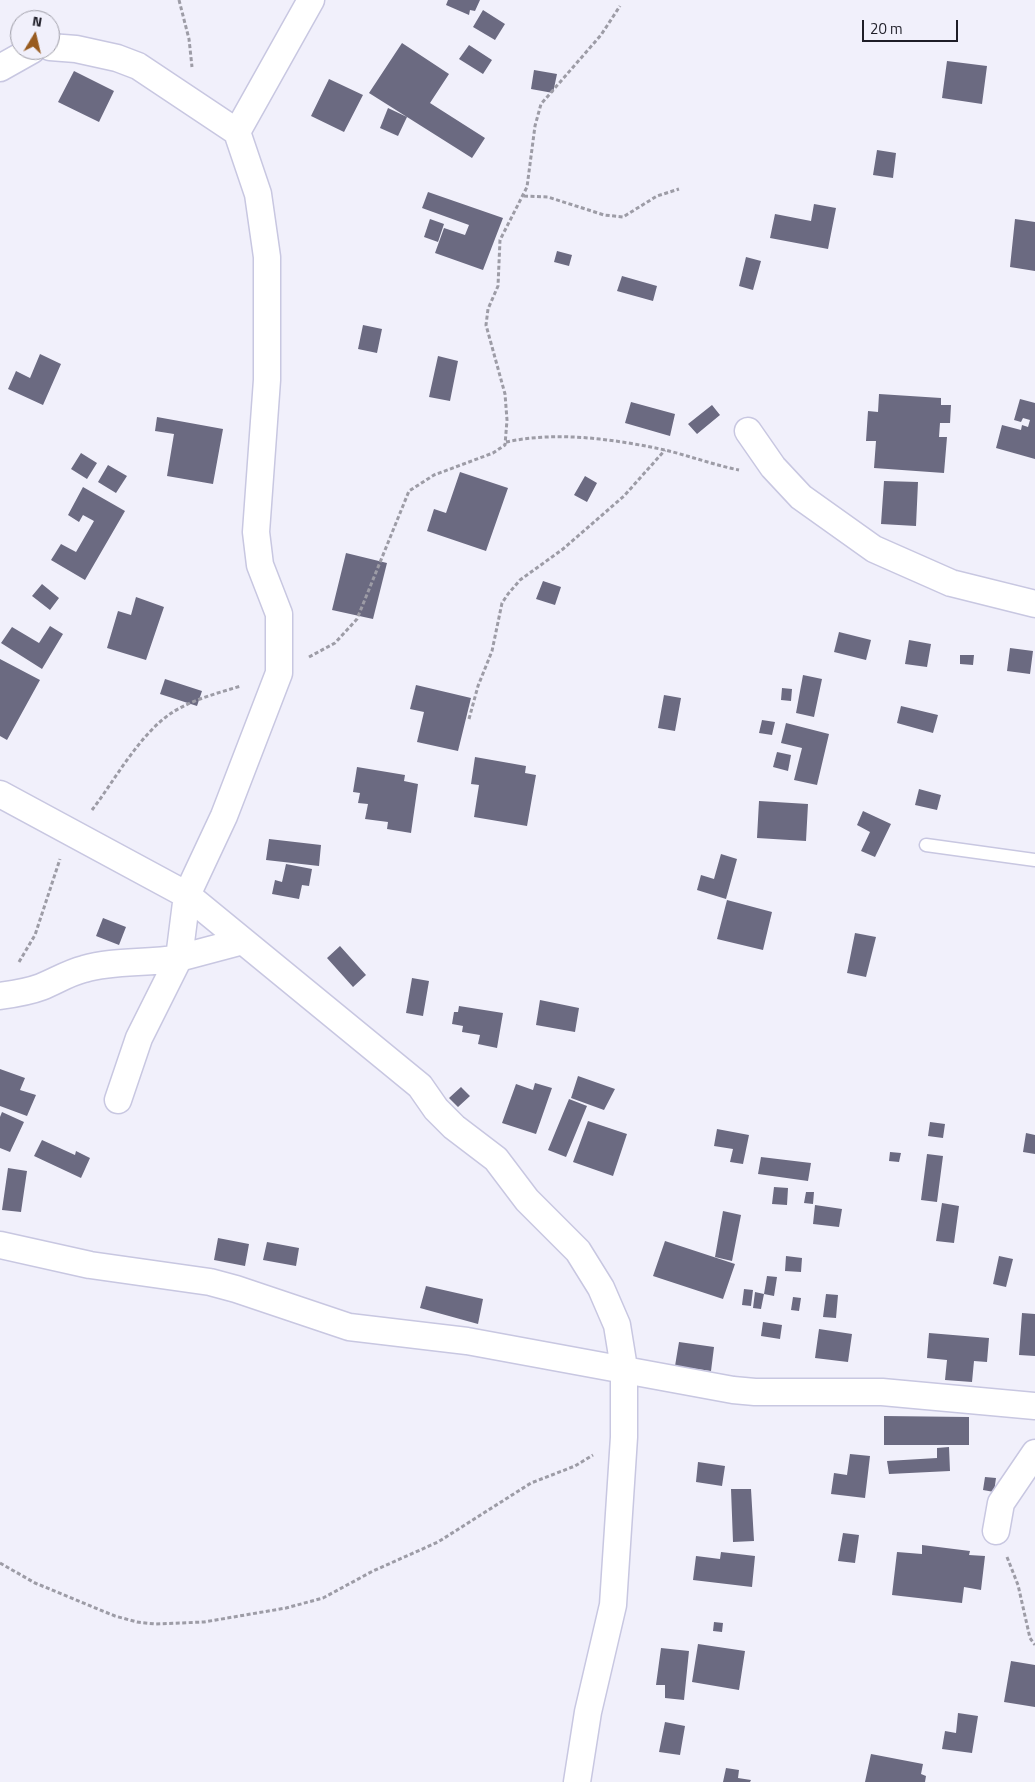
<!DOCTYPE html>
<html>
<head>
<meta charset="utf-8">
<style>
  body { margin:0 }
  #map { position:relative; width:1035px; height:1782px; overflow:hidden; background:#f1f0fb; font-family:"Titillium Web",sans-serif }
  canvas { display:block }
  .north { position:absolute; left:10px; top:10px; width:50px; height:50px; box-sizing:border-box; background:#f1f0fb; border:1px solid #9d9ca6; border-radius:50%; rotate:9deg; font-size:14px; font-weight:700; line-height:20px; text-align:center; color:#1e1d27 }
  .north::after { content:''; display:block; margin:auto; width:18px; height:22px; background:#985b1f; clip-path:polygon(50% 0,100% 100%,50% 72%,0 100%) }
  .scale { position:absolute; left:862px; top:20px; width:96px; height:22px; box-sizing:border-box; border:2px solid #1e1d27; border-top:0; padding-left:6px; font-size:15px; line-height:18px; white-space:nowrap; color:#1e1d27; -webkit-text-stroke:4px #f1f0fb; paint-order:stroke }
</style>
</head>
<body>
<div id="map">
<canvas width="1035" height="1782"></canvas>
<div class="north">N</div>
<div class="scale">20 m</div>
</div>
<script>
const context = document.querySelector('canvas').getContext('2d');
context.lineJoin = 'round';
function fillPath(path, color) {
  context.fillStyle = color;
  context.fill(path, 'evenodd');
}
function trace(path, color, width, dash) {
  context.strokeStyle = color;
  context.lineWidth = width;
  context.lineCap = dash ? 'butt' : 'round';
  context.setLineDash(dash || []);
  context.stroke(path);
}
fillPath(new Path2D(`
  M448 0H480L475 11 470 10 469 15 446 5Z
  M483 10 505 24 495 40 473 27Z
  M402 43 449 74 430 103 485 138 472 158 369 93Z
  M469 45 492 60 483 74 459 59Z
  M947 61 987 66 982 104 942 98Z
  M534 70 557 74 553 93 531 89Z
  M74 71 114 91 99 122 58 102Z
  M329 79 363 95 344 132 311 116Z
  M388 108 407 117 398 136 380 128Z
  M877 150 896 153 893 178 873 175Z
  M428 192 503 218 483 270 435 253 444 228 465 235 469 225 422 208Z
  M814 204 836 208 828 249 770 238 775 214 811 221Z
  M430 219 444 224 438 242 424 237Z
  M1015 219 1035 222V271L1010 267Z
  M557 251 572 255 569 266 554 262Z
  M746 257 761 261 753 290 739 286Z
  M622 276 657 286 653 301 617 291Z
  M363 325 382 329 377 353 358 349Z
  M40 354 61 364 43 405 8 389 16 371 30 378Z
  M438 356 458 361 450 401 429 397Z
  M879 394 941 398V405H951L950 423H940L939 437H947L944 473 874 468 876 441H866L868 411 878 412Z
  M1020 399 1035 403V459L996 448 1002 425 1021 430 1022 425 1028 427 1030 420 1023 418 1021 422 1014 420Z
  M631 402 675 414 670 436 625 423Z
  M712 405 720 415 697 434 688 424Z
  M157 417 223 429 213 484 167 476 174 434 155 431Z
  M81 453 97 463 87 479 71 469Z
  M108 465 127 476 116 493 98 482Z
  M460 472 508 488 486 551 427 531 434 509 446 513Z
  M585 476 597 483 587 502 574 495Z
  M884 481 918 482 916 526 881 524Z
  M83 487 125 511 85 580 51 560 61 544 76 552 94 521 83 515 79 522 68 515Z
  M346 553 387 563 373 619 332 610Z
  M543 581 561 587 555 605 536 599Z
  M42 584 59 598 50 610 32 596Z
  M136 597 164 607 146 660 107 648 118 611 131 615Z
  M50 626 63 634 42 669 1 643 12 627 39 643Z
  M839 632 871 640 866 660 834 652Z
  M909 640 931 644 927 667 905 664Z
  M1010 648 1033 651 1030 674 1007 671Z
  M960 655H974L973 665 960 664Z
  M0 659 40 680 7 740 0 736Z
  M803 675 822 679 814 717 796 713Z
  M165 679 202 691 197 706 160 694Z
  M416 685 471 698 458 751 417 742 424 712 410 709Z
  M782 688 792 689 791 701 781 700Z
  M664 695 681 698 675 731 658 728Z
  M901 706 938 715 933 733 897 723Z
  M762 720 775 722 772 735 759 733Z
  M786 723 829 734 817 785 794 780 802 748 781 743Z
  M777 752 791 755 788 771 773 767Z
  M475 757 526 766 525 773 536 775 527 826 474 817 479 785 471 784Z
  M357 767 405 775 404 781 418 784 411 833 387 829 388 822 365 819 368 804 358 803 360 793 353 792Z
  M919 789 941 795 937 810 915 805Z
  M759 801 808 804 806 841 757 838Z
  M863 811 891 824 875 857 861 851 870 832 857 825Z
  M269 839 321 845 319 866 266 860Z
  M721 854 737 859 726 899 697 890 701 875 714 879Z
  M286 864 312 869 309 886 302 885 299 899 272 894 275 880 282 882Z
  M727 900 772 912 763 950 717 939Z
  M103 918 126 927 119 945 96 936Z
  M855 933 876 937 866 977 847 973Z
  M340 946 366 975 353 987 327 958Z
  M412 978 429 981 423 1016 406 1013Z
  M540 1000 579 1008 575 1032 536 1025Z
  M459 1006 503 1013 497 1048 478 1044 480 1035 462 1032 463 1026 452 1024 454 1012H458Z
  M0 1069 25 1078 20 1090 36 1095 27 1116 0 1106Z
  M578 1076 615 1089 604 1110 571 1098Z
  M535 1083 552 1088 536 1134 502 1123 516 1084 533 1090Z
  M461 1087 470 1096 458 1107 449 1098Z
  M569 1099 587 1106 566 1157 548 1150Z
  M2 1112 24 1122 10 1152 0 1148V1117Z
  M588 1121 627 1134 613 1176 573 1162Z
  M930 1122 945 1124 943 1138 928 1136Z
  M717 1129 749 1135 743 1164 730 1162 733 1149 714 1146Z
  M1026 1133 1035 1135V1154L1023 1152Z
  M42 1140 75 1155 76 1151 90 1158 81 1178 34 1156Z
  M890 1152 901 1153 899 1162 889 1161Z
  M927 1154 943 1156 937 1202 921 1200Z
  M761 1157 811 1163 808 1181 758 1174Z
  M8 1168 27 1171 21 1212 2 1210Z
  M774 1187 788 1188 787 1205 772 1204Z
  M806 1192H814L813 1204 804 1203Z
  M942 1203 959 1206 954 1243 936 1241Z
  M815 1205 842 1209 839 1227 813 1224Z
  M723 1211 741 1215 732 1261 715 1257Z
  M218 1238 249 1244 245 1266 214 1260Z
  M665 1241 735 1264 723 1299 653 1276Z
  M267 1242 299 1248 296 1266 263 1260Z
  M786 1256 802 1258 801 1272 785 1271Z
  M999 1256 1013 1259 1006 1287 993 1284Z
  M767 1276 777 1277 774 1296 764 1294Z
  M426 1286 483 1299 478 1324 420 1308Z
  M744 1289 753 1290 751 1306 742 1305Z
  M755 1292 764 1294 761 1309 753 1308Z
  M826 1294 838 1295 836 1318 823 1317Z
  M793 1297 801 1298 799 1311 791 1310Z
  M1022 1313 1035 1314V1356L1019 1355Z
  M763 1322 782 1325 780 1339 761 1336Z
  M819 1329 852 1334 848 1362 815 1358Z
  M929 1333 989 1338 987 1362 974 1361 972 1382 945 1380 947 1360 927 1358Z
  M679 1342 714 1347 711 1371 675 1366Z
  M884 1416 969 1417V1445H884Z
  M949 1447 950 1471 889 1474 887 1461 937 1458V1448Z
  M850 1454 870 1456 865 1498 831 1494 834 1473 847 1475Z
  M698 1462 725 1466 722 1486 696 1482Z
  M985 1477 996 1478 994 1492 983 1490Z
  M731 1489H751L754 1541 733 1542Z
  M843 1533 859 1535 855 1563 838 1561Z
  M922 1545 970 1551 969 1555 985 1556 981 1590 964 1587 962 1603 892 1595 897 1552 922 1554Z
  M721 1552 755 1556 752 1587 693 1580 696 1556 720 1559Z
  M714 1622 723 1623 722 1632 713 1631Z
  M698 1644 745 1651 739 1690 692 1682Z
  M661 1648 689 1651 684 1700 665 1698V1685H656Z
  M1011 1661 1035 1665V1707L1004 1702Z
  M958 1713 978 1716 972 1753 942 1749 945 1731 956 1733Z
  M665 1722 685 1726 680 1755 659 1752Z
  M871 1754 923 1764 921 1774 926 1776 925 1782H865Z
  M726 1768 739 1770 738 1778 751 1780 750 1782H723Z`), '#6b6a81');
const service = new Path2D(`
  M926 845 1035 860`);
const minor = new Path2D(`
  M311 0 237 132 258 194 267 257V380L256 532 260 565 279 614V673L224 816 187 895 420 1086 436 1109 454 1127 496 1159 527 1200 578 1251 601 1288 617 1325 624 1368V1437L613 1605 588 1712 577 1782
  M50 47 76 49 117 58 138 66 237 132
  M0 68 32 50
  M748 431 773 467 801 497 874 549 951 583 1035 604
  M0 794 187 895 179 958C147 964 115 960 84 969 68 973 56 981 41 987 28 992 14 994 0 996
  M118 1100 139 1038 179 958 243 941
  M0 1245 90 1265 210 1282 236 1289 349 1327 467 1341 733 1390 755 1392H882L1035 1406
  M996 1531 1001 1503 1035 1453`);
trace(service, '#c8c7e1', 15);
trace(minor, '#c8c7e1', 29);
trace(new Path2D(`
  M179 0 189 39 192 67
  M524 196 548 197 604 215 623 217 657 196 679 189
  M506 442C557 431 614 439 665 450 690 456 714 465 739 470
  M309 657 335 643 357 619 409 491 434 475 493 453 505 445 507 420 505 394 486 325 488 309 498 286 500 240 527 187 535 126 541 104 601 35 620 6
  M469 719 478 686 492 651 502 603 508 594 520 580 563 549 624 496 665 450
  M92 810C115 780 140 733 173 712 194 699 218 693 241 686
  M19 962 35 935 60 859
  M1007 1557 1018 1585 1030 1638 1035 1645
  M0 1563 35 1583 115 1616 137 1622 155 1624 204 1622 286 1608 323 1598 373 1571 438 1542 531 1483 575 1466 593 1455`), '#9d9ca6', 3, [4, 2.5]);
trace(service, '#fff', 12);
trace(minor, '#fff', 26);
</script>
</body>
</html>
